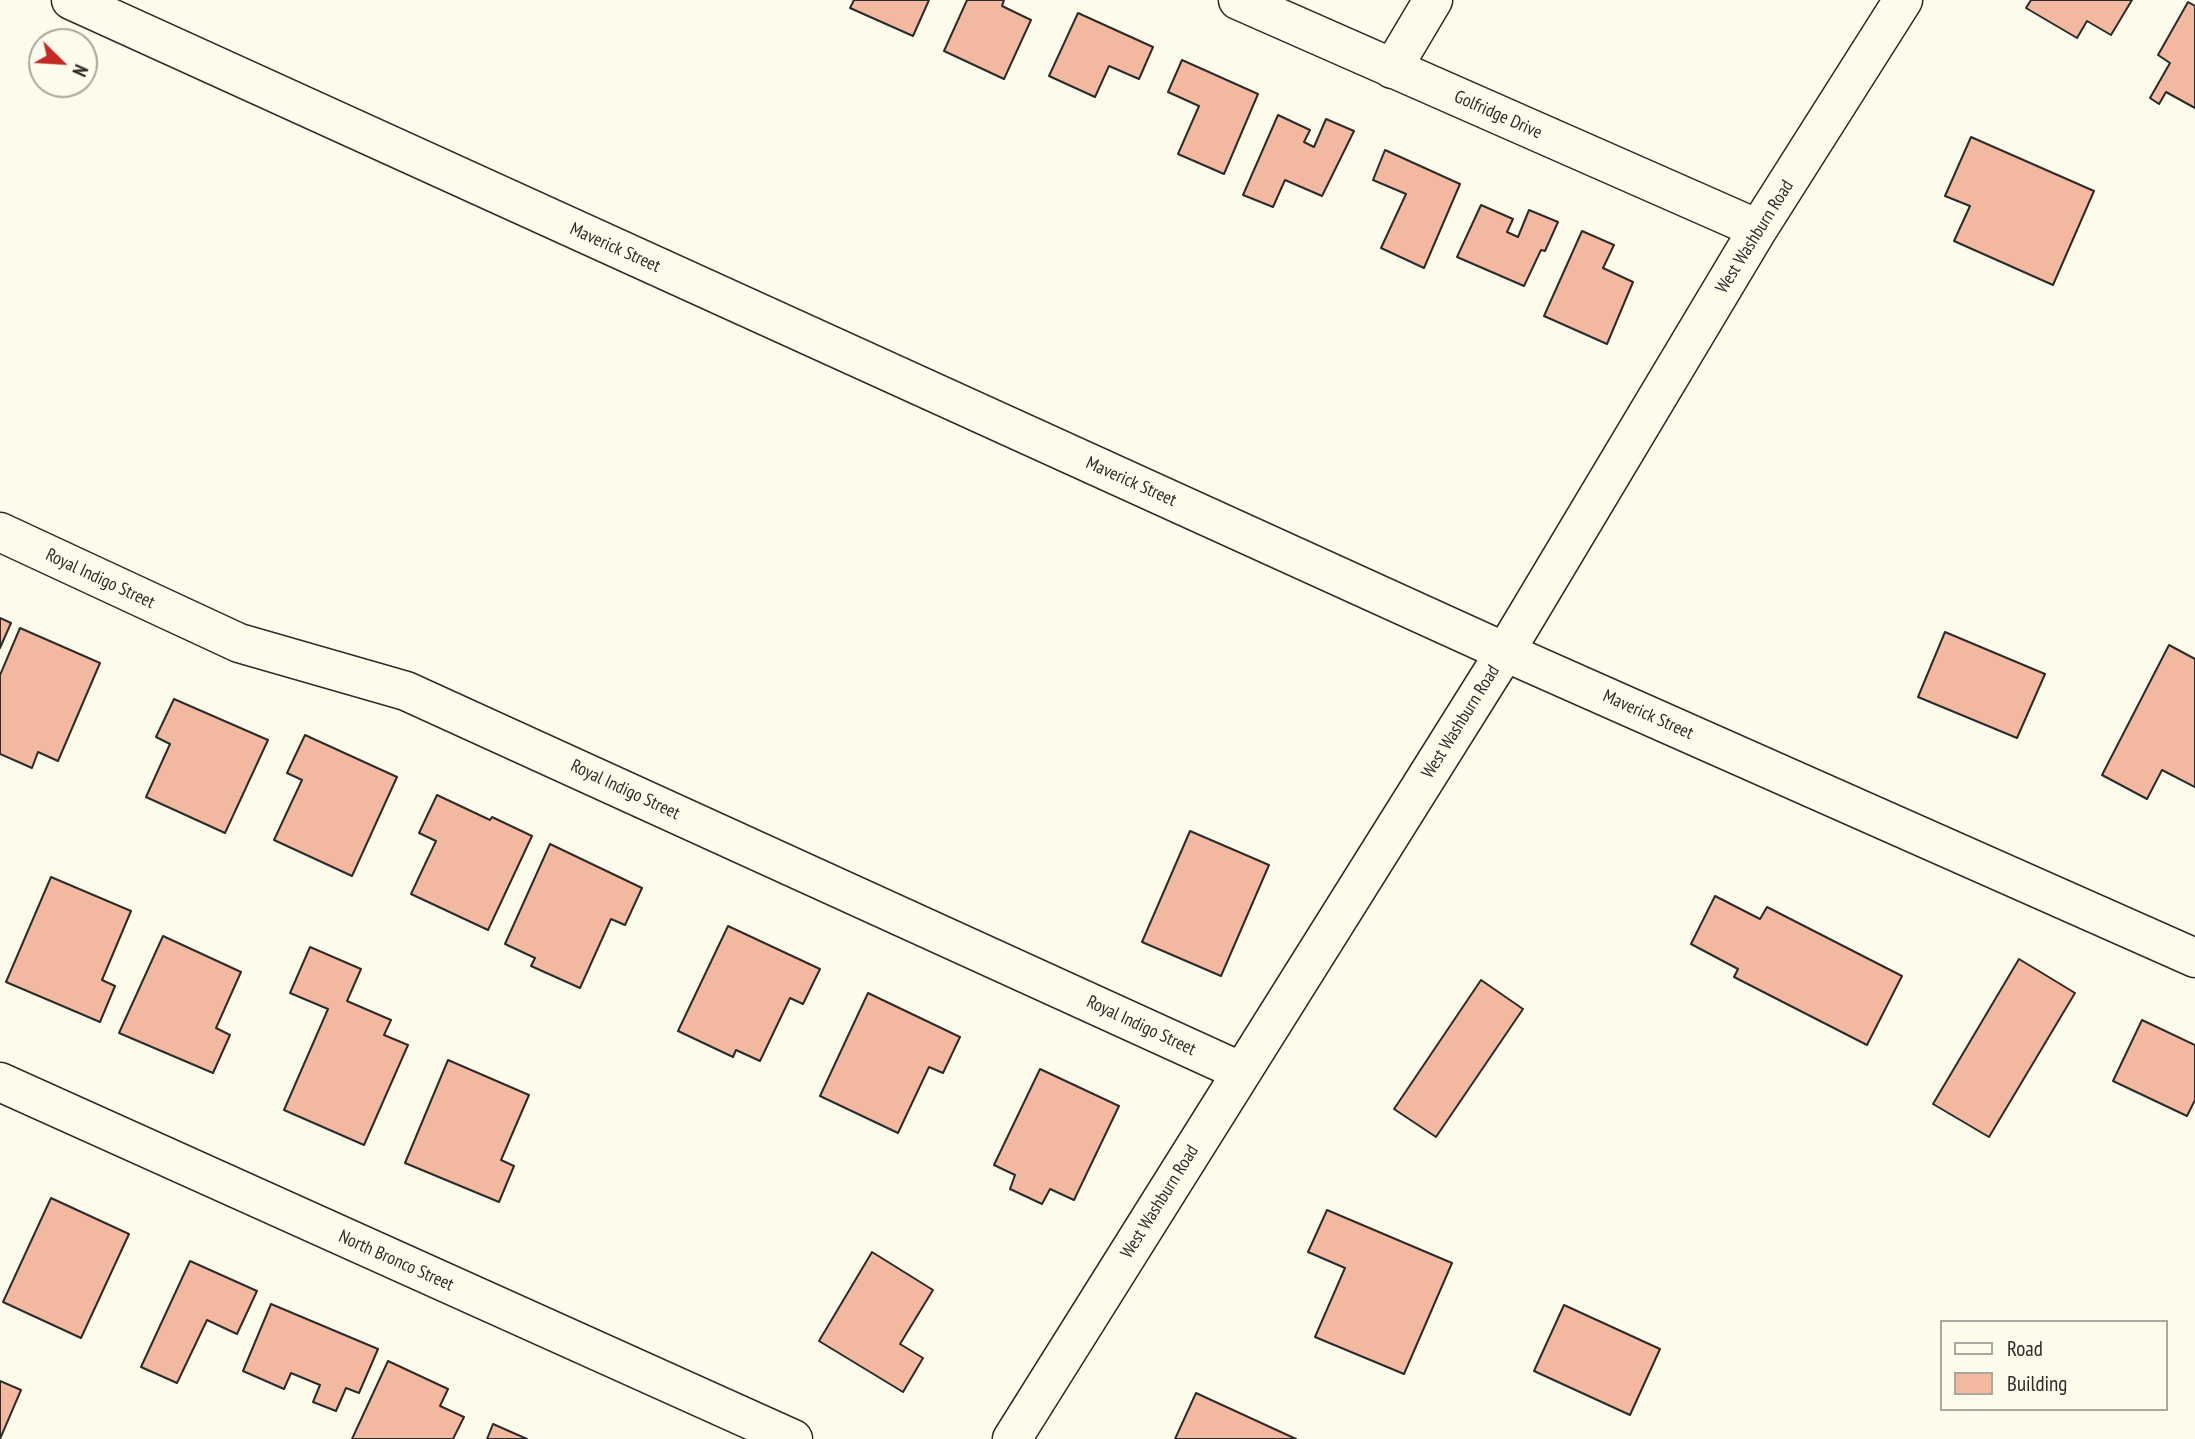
<!DOCTYPE html>
<html>
<head>
<meta charset="utf-8">
<style>
  body { margin:0 }
  #map { position:relative; width:2195px; height:1439px; overflow:hidden; background:#fdfbea; font-family:"PT Sans Narrow",sans-serif }
  canvas { display:block }
  .legend { position:absolute; left:1940px; top:1320px; width:228px; height:91px; box-sizing:border-box; background:#fdfbea; border:2px solid #a9a89e; margin:0; padding:9px 12px; list-style:none; font-size:21px; color:#2b2b2b }
  .legend li { display:flex; align-items:center; gap:14px; height:35px }
  .legend b { width:35px; border:2px solid #a9a89e }
  .north { position:absolute; left:28px; top:28px; width:70px; height:70px; box-sizing:border-box; background:#fdfbea; border:2px solid #a9a89e; border-radius:50%; rotate:114deg; font-size:19px; font-weight:700; line-height:28px; text-align:center; color:#2b2b2b }
  .north::after { content:''; display:block; margin:auto; width:24px; height:32px; background:#c62828; clip-path:polygon(50% 0,100% 100%,50% 72%,0 100%) }
</style>
</head>
<body>
<div id="map">
<canvas width="2195" height="1439"></canvas>
<ul class="legend">
<li><b style="height:9px;background:#fdfbea"></b>Road</li>
<li><b style="height:19px;background:#f2b8a0"></b>Building</li>
</ul>
<div class="north">N</div>
</div>
<script>
const context = document.querySelector('canvas').getContext('2d');
context.lineJoin = 'round';
function fillPath(path, color) {
  context.fillStyle = color;
  context.fill(path, 'evenodd');
}
function trace(path, color, width, dash) {
  context.strokeStyle = color;
  context.lineWidth = width;
  context.lineCap = dash ? 'butt' : 'round';
  context.setLineDash(dash || []);
  context.stroke(path);
}
function write(font, color, halo, rows, align = 'center') {
  context.font = font + ' "PT Sans Narrow",sans-serif';
  context.lineWidth = 5;
  context.setLineDash([]);
  context.textBaseline = 'middle';
  context.strokeStyle = halo;
  context.fillStyle = color;
  for (const [text, x, y, turn = 0] of rows) {
    context.save();
    context.translate(x, y);
    context.rotate((+turn || 0) * Math.PI / 180);
    context.textAlign = isNaN(turn) ? turn : align;
    if (halo) context.strokeText(text, 0, 0);
    context.fillText(text, 0, 0);
    context.restore();
  }
}
const building = new Path2D(`
  M854 0H929L913 36 850 8Z
  M967 0H1004L1002 6 1031 20 1004 79 944 51Z
  M2031 0H2132L2111 35 2087 21 2077 38 2026 8Z
  M2188 2 2195 6V108L2166 92 2159 104 2150 98 2170 63 2158 55Z
  M1078 13 1153 47 1139 79 1109 66 1095 97 1049 76Z
  M1182 60 1258 94 1224 174 1178 154 1199 106 1168 92Z
  M1278 115 1310 130 1304 142 1314 147 1326 119 1354 131 1322 196 1285 180 1273 207 1243 195Z
  M1971 137 2094 191 2053 285 1954 241 1970 206 1945 196Z
  M1385 150 1460 184 1424 268 1381 248 1406 194 1373 180Z
  M1481 205 1513 219 1507 232 1518 237 1529 210 1558 222 1545 251 1541 250 1524 286 1457 257Z
  M1582 231 1614 245 1603 268 1633 282 1607 344 1544 316Z
  M0 618 11 623 0 648Z
  M20 628 100 663 58 761 38 752 32 768 0 754V675Z
  M1945 632 2045 674 2017 738 1918 697Z
  M2169 645 2195 659V787L2162 770 2147 799 2102 775Z
  M174 699 268 740 225 833 146 797 170 744 156 737Z
  M305 735 397 777 352 876 274 840 302 780 287 773Z
  M437 795 490 820 492 817 532 836 488 930 411 894 436 841 419 833Z
  M1190 831 1269 865 1221 976 1142 942Z
  M550 844 642 888 625 925 611 919 580 988 531 966 535 958 505 944Z
  M51 877 131 911 102 980 115 986 100 1022 6 982Z
  M1715 896 1760 919 1767 907 1902 976 1867 1045 1734 977 1738 969 1691 944Z
  M728 926 820 969 803 1004 790 998 760 1061 736 1050 733 1057 678 1031Z
  M163 936 241 972 216 1028 230 1035 213 1073 119 1033Z
  M310 947 361 969 347 1001 391 1020 384 1035 408 1045 364 1145 284 1110 328 1009 290 993Z
  M2019 959 2075 993 1989 1137 1933 1104Z
  M1481 980 1523 1009 1436 1137 1394 1109Z
  M868 993 960 1037 943 1073 929 1067 898 1133 820 1096Z
  M2142 1020 2195 1045V1100L2187 1116 2113 1081Z
  M448 1060 529 1095 501 1160 514 1166 499 1202 405 1163Z
  M1040 1069 1119 1106 1074 1200 1050 1189 1042 1204 1010 1189 1015 1175 994 1165Z
  M51 1198 129 1234 81 1338 3 1302Z
  M1327 1210 1452 1263 1404 1374 1315 1337 1345 1268 1308 1252Z
  M872 1252 933 1290 900 1344 923 1358 903 1392 819 1341Z
  M190 1261 257 1291 237 1334 207 1320 177 1383 141 1367Z
  M271 1304 378 1349 359 1393 346 1388 336 1411 313 1402 320 1385 291 1373 284 1389 243 1371Z
  M1564 1305 1660 1349 1630 1415 1534 1371Z
  M388 1361 448 1389 440 1406 464 1417 453 1439H352Z
  M0 1381 21 1390 0 1439Z
  M1196 1393 1296 1439H1175Z
  M493 1424 527 1439H487Z`);
fillPath(building, '#f2b8a0');
trace(building, '#2b2b2b', 2);
const minor = new Path2D(`
  M71 0 1505 652 2195 958
  M1238 0 1758 229
  M1392 69 1433 0
  M0 532 239 643 406 691 1242 1072
  M0 1082 793 1439
  M1012 1439 1505 652 1758 229 1903 0`);
trace(minor, '#2b2b2b', 41);
trace(minor, '#fdfbea', 38);
write('18px', '#2b2b2b', '#fdfbea', [
  ["Golfridge Drive",1498,115,24],
  ["West Washburn Road",1755,237,-58],
  ["Maverick Street",615,248,24],
  ["Maverick Street",1131,482,24],
  ["Royal Indigo Street",100,579,25],
  ["Maverick Street",1648,715,24],
  ["West Washburn Road",1461,722,-58],
  ["Royal Indigo Street",625,790,25],
  ["Royal Indigo Street",1141,1026,25],
  ["West Washburn Road",1160,1202,-58],
  ["North Bronco Street",396,1261,24]
]);
</script>
</body>
</html>
